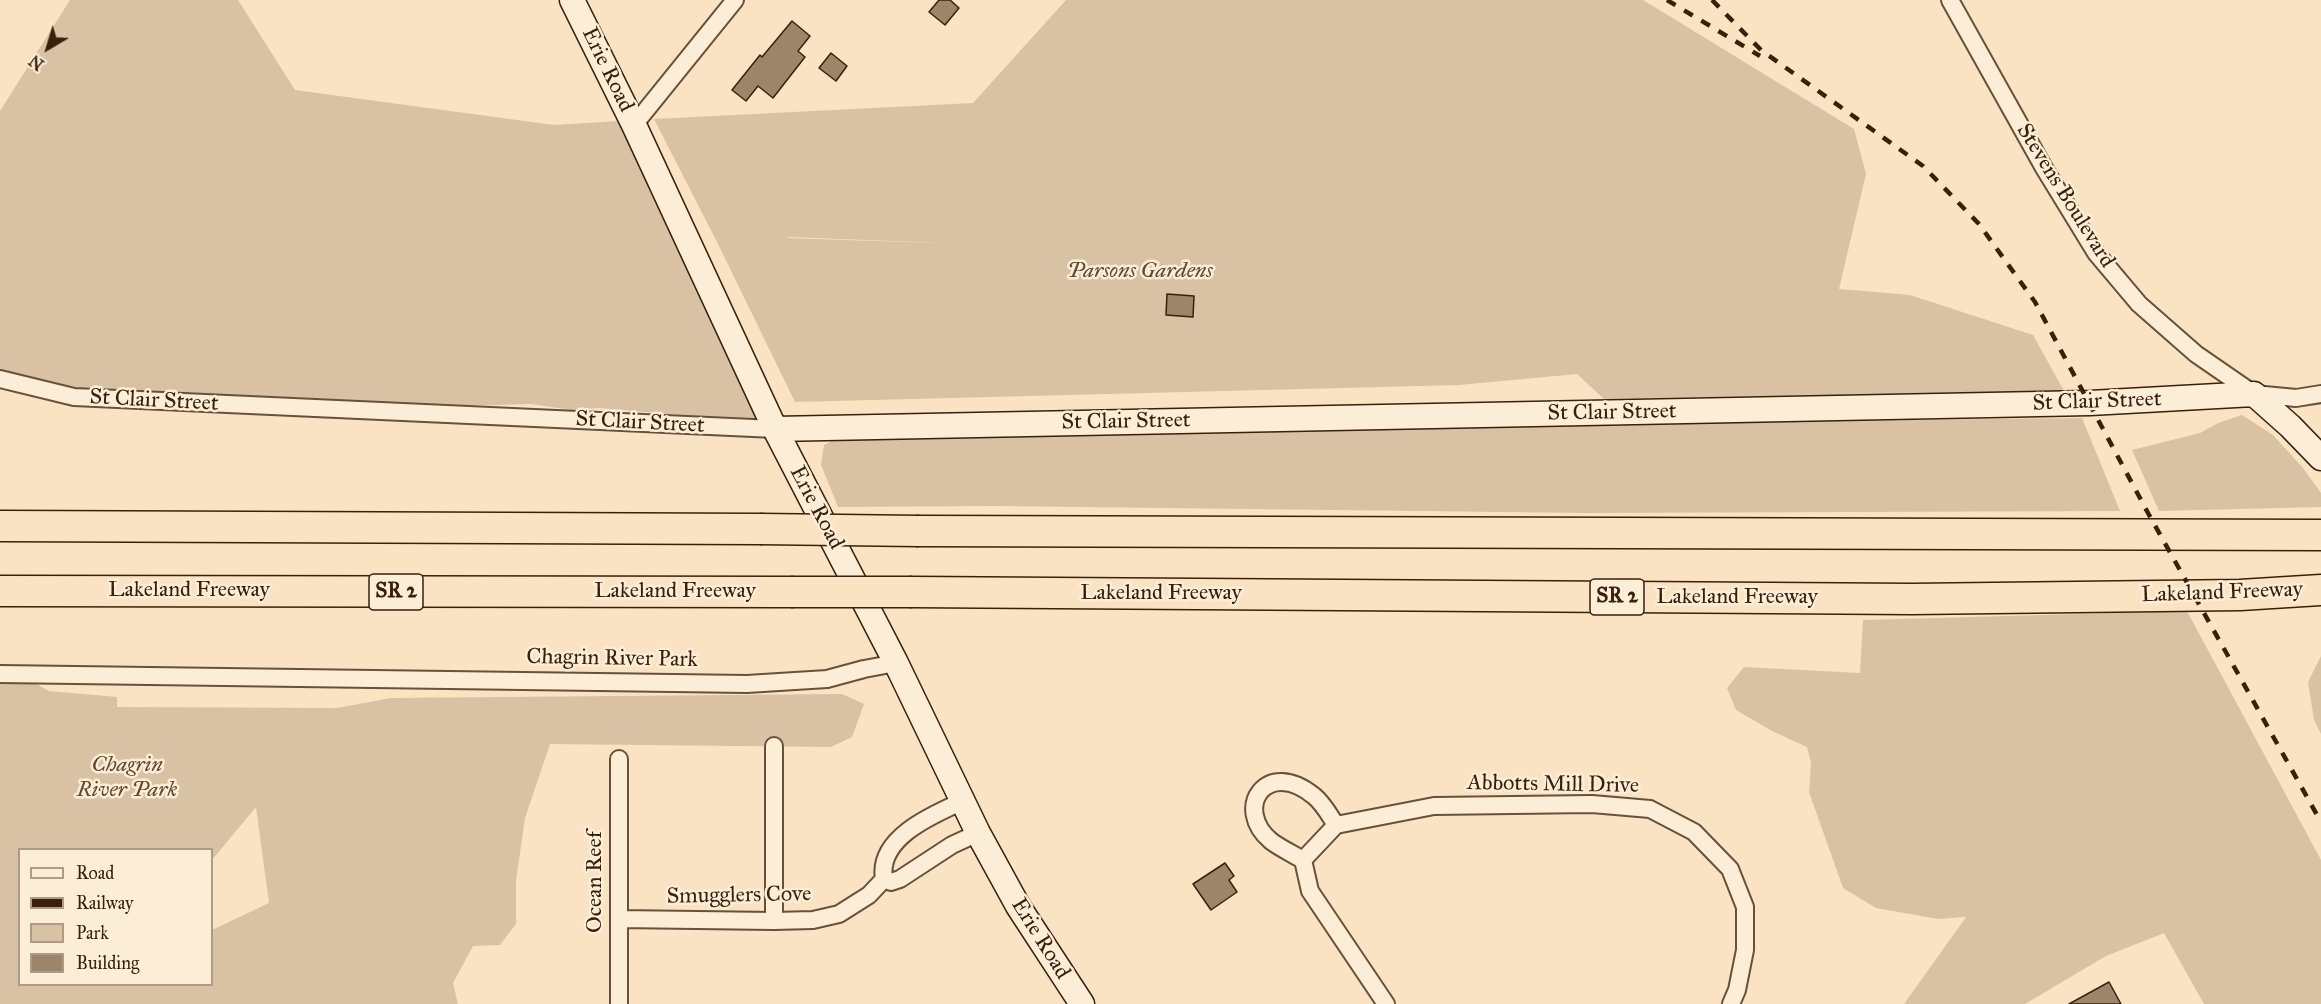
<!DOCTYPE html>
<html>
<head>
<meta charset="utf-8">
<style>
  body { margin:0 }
  #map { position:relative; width:2321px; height:1004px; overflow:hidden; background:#fae3c2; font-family:"IM FELL Great Primer",serif }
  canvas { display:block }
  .legend { position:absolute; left:18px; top:848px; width:195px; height:138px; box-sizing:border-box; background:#fcedd7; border:2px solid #ae9b85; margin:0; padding:8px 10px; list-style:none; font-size:18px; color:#38200b }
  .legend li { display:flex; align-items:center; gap:12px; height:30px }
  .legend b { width:30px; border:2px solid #ae9b85 }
  .north { position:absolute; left:18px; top:18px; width:60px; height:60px; -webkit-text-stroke:4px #fcedd7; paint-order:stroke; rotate:218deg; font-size:16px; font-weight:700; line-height:24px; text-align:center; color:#38200b }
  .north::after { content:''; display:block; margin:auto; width:21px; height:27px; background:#38200b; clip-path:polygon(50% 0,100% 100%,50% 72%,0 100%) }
</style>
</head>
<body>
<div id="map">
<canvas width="2321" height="1004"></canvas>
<ul class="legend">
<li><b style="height:8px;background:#fcedd7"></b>Road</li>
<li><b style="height:8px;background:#38200b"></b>Railway</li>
<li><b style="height:16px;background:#d9c2a3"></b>Park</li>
<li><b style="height:16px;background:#9d856a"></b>Building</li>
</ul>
<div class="north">N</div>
</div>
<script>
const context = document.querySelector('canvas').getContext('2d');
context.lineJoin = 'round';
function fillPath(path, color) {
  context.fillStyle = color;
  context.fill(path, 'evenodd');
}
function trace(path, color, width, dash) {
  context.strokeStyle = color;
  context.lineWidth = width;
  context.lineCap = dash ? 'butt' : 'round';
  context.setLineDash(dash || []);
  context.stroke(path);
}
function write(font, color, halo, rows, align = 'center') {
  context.font = font + ' "IM FELL Great Primer",serif';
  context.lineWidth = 5;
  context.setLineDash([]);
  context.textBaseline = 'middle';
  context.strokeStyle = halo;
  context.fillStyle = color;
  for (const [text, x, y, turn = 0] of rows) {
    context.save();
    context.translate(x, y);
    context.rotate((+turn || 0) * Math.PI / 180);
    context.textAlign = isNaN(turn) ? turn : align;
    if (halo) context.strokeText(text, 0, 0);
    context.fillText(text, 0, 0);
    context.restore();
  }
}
fillPath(new Path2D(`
  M70 0H238L295 90 554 125 618 121 762 422 599 408 571 410 531 404 461 406 98 392 0 371V111Z
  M1066 0H1643L1854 129 1866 174 1839 289 1910 295 2033 335 2064 391 1604 399 1577 374 1459 385 795 402 718 244 654 119 973 103ZM788 238V237L966 244Z
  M2242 415 2273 435 2303 468 2321 493V507L2159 511 2132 450 2200 433 2218 423Z
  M2082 418 2120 511 1587 513 995 506 838 507 821 465 824 445 846 434 924 438 1506 424Z
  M2187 611 2321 860V1004H2204L2164 933 2106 956 2025 1004H1904L1966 917 1938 919 1876 908 1843 888 1809 792 1811 763 1807 747 1772 731 1736 710 1727 688 1744 667 1860 673 1863 620Z
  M2321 656V734L2314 720 2308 682Z
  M0 664 49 691 117 697V707L337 708 391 698 842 694 864 704 852 737 831 747 550 744 525 818 516 881V924L500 945 473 946 453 983 458 1004H0ZM256 807 269 903 212 930V984H20V850H212V860Z`), '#d9c2a3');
const building = new Path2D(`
  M939 0H950L959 8 945 25 929 12Z
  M792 21 810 36 798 51 805 57 773 98 758 86 746 101 732 90 760 55 762 57Z
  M831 53 847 66 836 81 819 68Z
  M1167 294 1194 296 1193 317 1166 315Z
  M1225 863 1234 876 1229 880 1237 892 1211 910 1193 884Z
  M2109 982 2121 1004H2069Z`);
fillPath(building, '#9d856a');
trace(building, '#38200b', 1.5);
const street = new Path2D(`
  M1950 0 2044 168 2096 253 2139 304 2196 354 2254 394 2296 398 2321 394
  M634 125 735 0
  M0 379 74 397 775 429
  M0 674 747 684 827 679 864 669 896 663
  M774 746V921
  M1336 825C1330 816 1323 803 1314 796 1267 757 1232 808 1271 841 1280 848 1293 854 1303 860L1310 891 1386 1004
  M1303 860 1336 825 1434 806 1592 804 1650 809 1694 832 1730 869 1745 907V950L1737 990 1731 1004
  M884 879C877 838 932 815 963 801
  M884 879 891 882 900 879 952 845 978 833
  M619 919 774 921 813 920 839 914 869 895 884 879
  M619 1004V759`);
const secondary = new Path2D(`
  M572 0 634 125 775 429 896 663 978 833 1018 906 1082 1004
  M775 429 2090 403 2254 394 2290 426 2321 458`);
const highway = new Path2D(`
  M0 526 760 529
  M919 531 2321 535
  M0 591 791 592
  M912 592 1912 599 2240 595 2321 590`);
trace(street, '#685139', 20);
trace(secondary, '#38200b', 27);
trace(highway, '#38200b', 33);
trace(street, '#fcedd7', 16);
trace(secondary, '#fcedd7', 24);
trace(highway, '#fae3c2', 30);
trace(new Path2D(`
  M1667 0 1760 56
  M1712 0 1761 50 1923 166 1979 224 2035 302 2148 513 2321 822`), '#38200b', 4.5, [10, 10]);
const highwayBridge = new Path2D(`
  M760 529 919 531
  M791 592H912`);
trace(highwayBridge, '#38200b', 33, []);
trace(highwayBridge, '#fae3c2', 30);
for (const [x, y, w] of [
  [396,592,54],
  [1617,597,54]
]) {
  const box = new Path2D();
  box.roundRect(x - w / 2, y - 18, w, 36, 4.5);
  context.fillStyle = '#fcedd7';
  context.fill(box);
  trace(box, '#38200b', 1.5);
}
write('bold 21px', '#38200b', null, [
  ["SR 2",396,592],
  ["SR 2",1617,597]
]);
write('22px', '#38200b', '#fcedd7', [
  ["Erie Road",607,70,64],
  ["Stevens Boulevard",2065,196,58],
  ["St Clair Street",154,401,3],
  ["St Clair Street",2097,402,-2],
  ["St Clair Street",1612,413,-1],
  ["St Clair Street",1126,422,-1],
  ["St Clair Street",640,423,3],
  ["Erie Road",816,508,62],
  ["Lakeland Freeway",189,591],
  ["Lakeland Freeway",675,592],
  ["Lakeland Freeway",2222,593,-2],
  ["Lakeland Freeway",1161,594],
  ["Lakeland Freeway",1737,598],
  ["Chagrin River Park",612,659,1],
  ["Abbotts Mill Drive",1553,785,1],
  ["Ocean Reef",596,882,-90],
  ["Smugglers Cove",739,896,-1],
  ["Erie Road",1040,939,58]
]);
write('italic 22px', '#604831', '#fcedd7', [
  ["Parsons Gardens",1140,272],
  ["Chagrin",127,766],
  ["River Park",127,791]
]);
</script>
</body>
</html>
